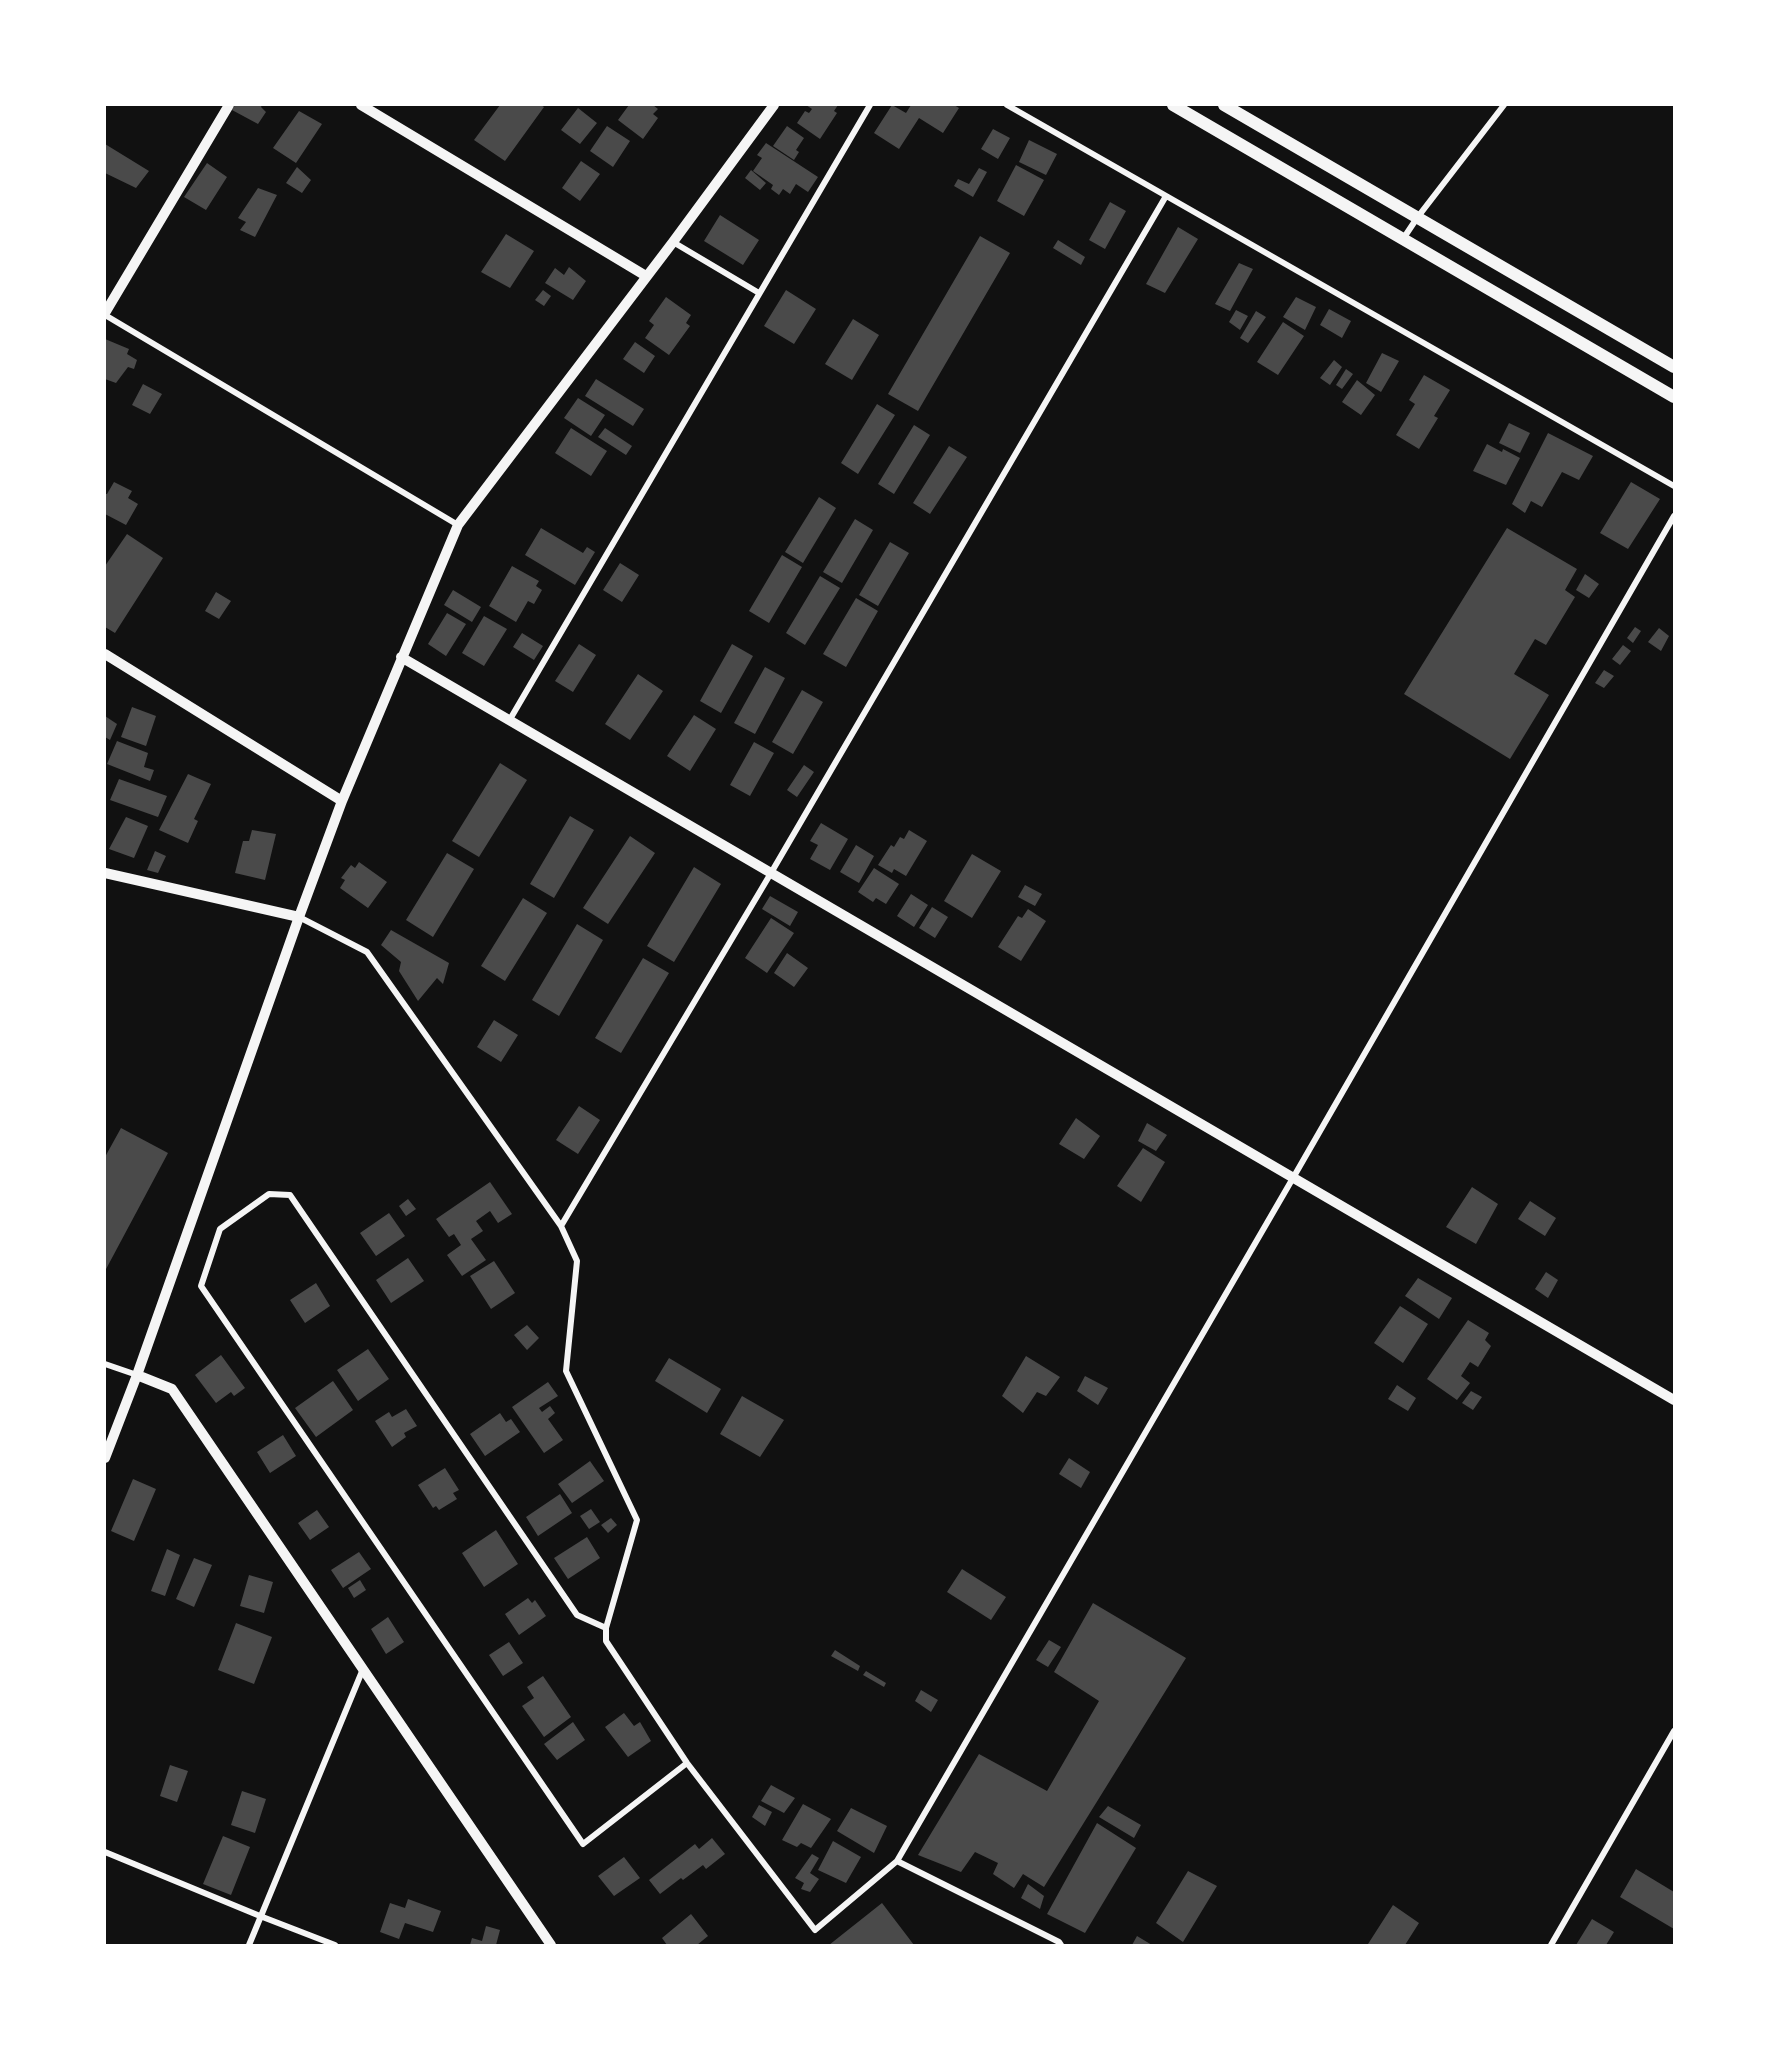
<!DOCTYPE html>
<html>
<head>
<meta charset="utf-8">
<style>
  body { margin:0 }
  #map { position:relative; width:1779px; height:2050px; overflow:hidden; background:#111; font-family:Jost,sans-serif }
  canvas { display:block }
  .frame { position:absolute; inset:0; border:106px solid #fff; pointer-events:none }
</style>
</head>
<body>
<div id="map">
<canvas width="1779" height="2050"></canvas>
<div class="frame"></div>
</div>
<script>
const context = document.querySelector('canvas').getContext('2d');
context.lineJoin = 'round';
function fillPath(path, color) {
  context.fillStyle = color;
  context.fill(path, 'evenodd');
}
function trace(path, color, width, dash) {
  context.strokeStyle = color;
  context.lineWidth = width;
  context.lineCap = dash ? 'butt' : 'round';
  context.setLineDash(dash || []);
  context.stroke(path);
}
fillPath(new Path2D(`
  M235 105H262L261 107 266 112 258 124 232 110Z
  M500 105H541L544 107 505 161 474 140Z
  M629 105H653L658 109 653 114 658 118 643 139 618 120Z
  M806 105H838L834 111 837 113 820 139 797 123 805 111 809 113 812 109Z
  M892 105 906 113 911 105H954L959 108 943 133 919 118 899 149 874 133Z
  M578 108 597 123 580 144 561 130Z
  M299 111 322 124 296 163 273 148Z
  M607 126 630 141 613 167 590 151Z
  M787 126 804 138 796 150 799 152 794 160 773 146Z
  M993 129 1010 138 998 159 981 149Z
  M1029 140 1057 154 1046 175 1019 162Z
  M766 143 818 177 808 192 796 184 790 194 783 189 779 195 771 189 773 185 753 171 762 158 757 155Z
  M105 144 149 171 136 188 105 173Z
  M581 161 600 174 580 201 562 188Z
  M207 163 227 177 206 210 184 197Z
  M1016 165 1044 180 1024 216 997 201Z
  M297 167 311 180 302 193 286 183Z
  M979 168 987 172 973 197 954 186 958 179 969 184Z
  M751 170 766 183 760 190 745 178Z
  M258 188 277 195 255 237 240 230 246 222 238 218Z
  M1110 202 1126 211 1105 249 1089 240Z
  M720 215 759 240 743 265 704 241Z
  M1178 227 1198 239 1165 293 1146 284Z
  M506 234 534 251 510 288 481 272Z
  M980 236 1010 253 918 411 888 394Z
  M1058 240 1085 257 1081 265 1053 248Z
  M1239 263 1253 269 1230 311 1215 304Z
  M569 267 586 281 573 300 545 283 555 268 564 275Z
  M543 290 551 296 544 306 535 300Z
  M786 290 816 309 794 344 764 326Z
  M666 297 691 315 686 323 690 326 669 355 645 338 654 325 649 321Z
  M1296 297 1316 307 1305 330 1283 317Z
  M1329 309 1351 321 1342 338 1320 325Z
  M1236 310 1248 316 1240 330 1229 322Z
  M1256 311 1266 317 1248 343 1240 338Z
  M853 319 879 335 852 380 825 364Z
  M1283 322 1304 336 1278 375 1257 362Z
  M105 339 129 349 127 354 137 360 134 369 128 367 116 383 105 379Z
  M635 342 655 356 644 373 623 359Z
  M1382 353 1399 361 1381 392 1366 383Z
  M1334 360 1342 367 1330 385 1320 378Z
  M1346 369 1353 374 1342 389 1336 385Z
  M1424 375 1450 390 1434 416 1438 418 1419 449 1396 435 1415 404 1409 400Z
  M596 379 644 409 633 426 585 396Z
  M1357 380 1375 395 1361 415 1342 402Z
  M143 384 162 394 150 414 132 405Z
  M578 398 605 415 591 436 564 418Z
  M877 404 895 415 858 474 841 463Z
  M1509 423 1530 433 1520 453 1499 443Z
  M914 425 930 435 894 494 878 484Z
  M571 428 607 451 591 476 555 453Z
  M605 428 632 446 626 455 598 437Z
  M1548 433 1593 456 1579 480 1562 472 1542 507 1531 501 1525 513 1512 504Z
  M1487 444 1502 452 1503 449 1520 458 1506 485 1473 471Z
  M949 446 967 457 930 514 913 503Z
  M114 482 132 491 128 498 138 504 126 525 105 514V494H107Z
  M1631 482 1660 499 1628 549 1600 533Z
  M819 497 836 508 803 563 785 552Z
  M855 519 873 530 842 583 823 572Z
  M541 528 583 553 587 547 595 552 575 585 525 555Z
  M1507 528 1577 569 1565 590 1575 597 1546 645 1535 639 1514 674 1549 695 1510 759 1404 694Z
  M127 534 163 558 115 633 105 627V566Z
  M890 542 909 553 878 606 859 595Z
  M782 555 802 567 769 623 749 611Z
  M620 563 639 575 622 602 603 590Z
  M512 566 539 581 536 586 542 590 534 604 528 601 516 622 489 606Z
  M1585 574 1599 584 1589 598 1576 590Z
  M820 576 840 588 805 645 786 633Z
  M453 590 481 607 472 622 444 605Z
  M216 592 231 601 219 619 205 611Z
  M856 598 878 611 846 667 823 654Z
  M447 613 466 624 446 656 428 644Z
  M484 616 507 629 484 666 462 653Z
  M1635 627 1641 631 1633 643 1627 638Z
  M1659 628 1669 636 1661 651 1648 642Z
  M522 633 543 646 534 660 513 647Z
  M579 644 596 655 573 692 555 681Z
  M732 644 753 656 721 713 700 701Z
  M1623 645 1631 651 1620 665 1612 659Z
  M765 667 785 678 755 734 734 723Z
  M1604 670 1614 676 1604 688 1595 683Z
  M638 674 663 691 630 740 605 724Z
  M802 690 823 702 793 754 772 742Z
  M132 707 156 716 146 746 121 737Z
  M694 715 716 729 690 771 667 756Z
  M105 716 117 724 110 740 105 737Z
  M117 741 148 753 144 767 154 770 150 781 107 764Z
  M754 742 774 753 750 796 730 785Z
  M500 763 527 780 479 857 452 841Z
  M804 765 814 772 797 797 787 790Z
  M188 774 211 784 194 819 198 821 188 843 159 830Z
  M119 779 167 796 158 817 110 800Z
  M570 816 594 830 554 898 530 884Z
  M126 817 148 826 134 858 109 849Z
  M821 823 848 839 830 870 810 859 818 845 810 841Z
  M252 830 276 834 265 880 235 873 243 841H249Z
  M909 830 927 841 906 876 894 869 892 873 878 865 891 845 894 847 900 837 904 839Z
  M630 836 655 853 608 924 583 908Z
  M856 845 874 856 859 883 840 872Z
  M155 851 166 856 158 873 147 870Z
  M447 853 474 869 433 937 406 920Z
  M972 854 1001 871 972 918 944 901Z
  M359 862 387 882 368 908 340 888 345 880 341 878 351 865 355 868Z
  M694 867 721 884 674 962 647 946Z
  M874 868 899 884 886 904 876 898 873 902 858 892Z
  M1025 885 1042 894 1035 906 1018 897Z
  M911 894 928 905 914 927 897 916Z
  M770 896 798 912 790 926 762 909Z
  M523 898 547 913 505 981 481 966Z
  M932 907 948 917 935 938 919 928Z
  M1028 909 1046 921 1021 961 998 947 1018 916 1022 918Z
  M771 918 794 933 767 973 745 958Z
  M577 924 603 940 559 1016 532 1000Z
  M391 930 449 963 443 984 437 978 418 1001 399 971 401 962 381 945Z
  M787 953 808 968 794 987 774 973Z
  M643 958 669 973 621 1053 595 1038Z
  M494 1020 518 1035 501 1062 477 1047Z
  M579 1106 600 1120 578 1154 556 1140Z
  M1076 1118 1100 1136 1084 1159 1059 1144Z
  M1147 1123 1167 1135 1156 1151 1138 1141Z
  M121 1128 168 1153 105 1271V1157Z
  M1143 1148 1165 1162 1141 1202 1117 1186Z
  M490 1182 512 1214 498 1223 490 1211 476 1221 483 1231 471 1239 486 1260 462 1276 447 1255 461 1245 454 1234 449 1237 436 1219Z
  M1472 1187 1498 1204 1476 1244 1446 1227Z
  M408 1199 416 1209 406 1216 399 1206Z
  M1530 1201 1556 1218 1545 1236 1518 1219Z
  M389 1213 405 1236 376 1256 360 1233Z
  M408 1258 424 1281 391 1303 376 1280Z
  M494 1261 515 1293 491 1309 470 1276Z
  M1546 1272 1558 1280 1548 1298 1535 1289Z
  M1418 1278 1452 1298 1439 1319 1405 1296Z
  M316 1283 330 1306 305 1323 290 1300Z
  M1400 1306 1428 1324 1403 1363 1374 1343Z
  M1468 1320 1489 1333 1485 1340 1491 1346 1478 1367 1470 1362 1461 1376 1470 1383 1457 1400 1427 1379Z
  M527 1325 539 1338 527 1350 514 1335Z
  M368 1349 389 1379 358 1401 337 1370Z
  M221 1355 245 1388 234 1396 231 1392 216 1403 195 1375Z
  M1026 1356 1060 1377 1046 1396 1037 1392 1023 1413 1002 1396Z
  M669 1358 721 1389 707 1413 655 1381Z
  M1085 1376 1108 1388 1098 1405 1077 1391Z
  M333 1381 353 1410 316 1437 295 1408Z
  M548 1382 558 1396 539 1408 542 1412 550 1406 555 1413 548 1419 563 1440 544 1453 512 1407Z
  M1397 1385 1416 1398 1408 1411 1388 1399Z
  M1471 1391 1482 1397 1473 1410 1462 1403Z
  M742 1396 784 1420 760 1457 720 1434Z
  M406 1409 417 1426 404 1433 406 1437 392 1447 375 1421 389 1412 392 1417Z
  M500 1413 506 1422 511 1419 520 1432 485 1456 470 1434Z
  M283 1435 296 1456 270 1473 257 1452Z
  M1069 1458 1090 1472 1081 1488 1059 1474Z
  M590 1461 604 1481 572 1503 558 1484Z
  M445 1468 459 1490 453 1493 457 1499 439 1510 436 1506 433 1508 418 1485Z
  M133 1479 156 1489 134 1541 111 1531Z
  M560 1494 572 1513 538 1536 526 1517Z
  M591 1509 600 1522 589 1529 580 1516Z
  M317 1510 329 1527 310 1540 298 1523Z
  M611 1518 617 1525 608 1533 601 1525Z
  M496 1530 518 1564 484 1587 462 1553Z
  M587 1537 600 1558 568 1579 554 1558Z
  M167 1549 180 1555 165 1596 151 1591Z
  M359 1552 371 1569 343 1588 331 1570Z
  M194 1558 212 1565 194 1607 176 1599Z
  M962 1569 1006 1597 991 1620 947 1592Z
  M249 1575 273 1582 264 1613 240 1606Z
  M360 1580 366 1590 354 1598 348 1588Z
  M528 1598 532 1603 535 1600 546 1616 519 1635 505 1614Z
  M1093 1603 1186 1658 1044 1887 1023 1874 1014 1888 993 1874 998 1863 975 1852 961 1872 918 1855 979 1754 1047 1791 1099 1701 1054 1672Z
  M388 1617 404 1642 386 1654 371 1629Z
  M236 1623 272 1637 254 1684 218 1670Z
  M1049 1640 1061 1647 1048 1667 1036 1660Z
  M509 1642 523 1663 503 1676 489 1655Z
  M835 1650 860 1666 858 1671 831 1656Z
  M866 1671 886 1683 884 1687 863 1675Z
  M543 1676 571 1717 544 1737 522 1706 534 1698 527 1687Z
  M921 1690 938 1700 931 1712 915 1701Z
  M624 1713 634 1726 640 1722 651 1741 628 1757 605 1727Z
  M573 1722 585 1740 557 1760 544 1744Z
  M170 1765 188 1771 177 1802 160 1796Z
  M771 1785 795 1798 784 1813 761 1801Z
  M242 1791 266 1799 255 1833 231 1825Z
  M803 1804 831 1819 811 1848 801 1843 797 1847 782 1840Z
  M759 1805 772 1812 765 1826 752 1817Z
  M1108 1806 1141 1825 1134 1838 1099 1817Z
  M851 1808 887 1826 874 1853 837 1831Z
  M1097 1823 1136 1848 1085 1933 1047 1914Z
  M223 1836 250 1847 231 1895 203 1884Z
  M712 1838 725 1854 706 1869 703 1865 683 1880 681 1878 660 1894 649 1880 695 1844 699 1849Z
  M833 1841 861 1857 846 1883 818 1870Z
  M812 1854 819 1858 810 1873 819 1879 810 1892 801 1889 804 1883 795 1878Z
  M624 1857 640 1878 614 1896 598 1876Z
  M1636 1869 1674 1892V1929L1620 1897Z
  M1188 1871 1217 1886 1183 1942 1156 1923Z
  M1028 1884 1044 1896 1040 1909 1021 1898Z
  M408 1899 441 1911 433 1932 405 1923 399 1939 380 1932 390 1903 405 1908Z
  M882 1903 914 1945H829Z
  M1393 1905 1419 1923 1405 1945 1368 1944Z
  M691 1914 708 1936 697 1945H667L662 1938Z
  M1592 1919 1614 1932 1606 1945H1576Z
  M486 1926 500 1930 496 1945H470L472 1938 482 1941Z
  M1137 1936 1152 1945H1132Z`), '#4a4a4a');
trace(new Path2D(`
  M1007 105 1674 486
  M1403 239 1417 218 1504 105
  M673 242 759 293
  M105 315 458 525
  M509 721 870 105
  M299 917 367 952 561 1226 577 1261 566 1371 637 1520 606 1628V1641L687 1763 815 1930 897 1861 1059 1942 1061 1945
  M561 1226 771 873 1166 196
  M105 1364 137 1375
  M606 1628 577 1615 290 1195 269 1194 220 1229 201 1286 583 1844 687 1763
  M105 1852 260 1916 335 1945
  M897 1861 1293 1178 1674 516
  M249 1945 363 1669
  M1551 1945 1674 1731`), '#f5f5f5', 6);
trace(new Path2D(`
  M361 105 646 276
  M105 313 229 105
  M105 654 342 801
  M401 657 1674 1400
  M105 873 299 917
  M137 1375 172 1389 551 1945
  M105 1458 137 1375 299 917 342 801 458 525 673 242 774 105`), '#f5f5f5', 10);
trace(new Path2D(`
  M1173 105 1674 397
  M1224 105 1674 367`), '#f5f5f5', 12);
</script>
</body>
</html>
